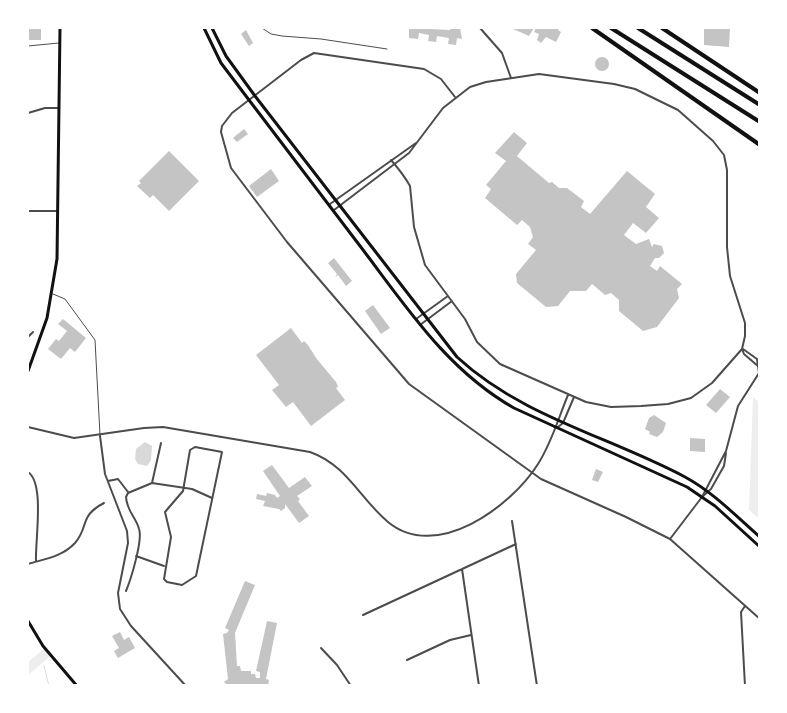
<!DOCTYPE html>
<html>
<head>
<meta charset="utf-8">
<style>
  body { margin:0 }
  #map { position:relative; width:787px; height:713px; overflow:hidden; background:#fff; font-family:"PT Sans Narrow",sans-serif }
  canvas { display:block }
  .frame { position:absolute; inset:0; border:29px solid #fff; pointer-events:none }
</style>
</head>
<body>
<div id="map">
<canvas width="787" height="713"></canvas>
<div class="frame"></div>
</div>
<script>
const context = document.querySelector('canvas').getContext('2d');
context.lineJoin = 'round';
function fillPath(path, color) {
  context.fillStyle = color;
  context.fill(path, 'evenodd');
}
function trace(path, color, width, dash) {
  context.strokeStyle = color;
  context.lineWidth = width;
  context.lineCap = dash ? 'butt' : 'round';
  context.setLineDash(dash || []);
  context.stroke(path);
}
fillPath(new Path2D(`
  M753 397 759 402V519L749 510Z
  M45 648 51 656 28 675V662Z`), '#eee');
fillPath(new Path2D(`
  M145 442 152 446 151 460 147 466 138 464 135 459 136 449Z`), '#d9d9d9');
trace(new Path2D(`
  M44 666 49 686`), '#d9d9d9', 1);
fillPath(new Path2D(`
  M28 28H41V40H28Z
  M409 28 450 30 451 28H460L462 39 457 38 456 45 448 44 449 38 437 36 436 42 428 41 429 35 419 33 418 39 409 38Z
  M511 28H534L529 36Z
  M536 28H560L558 30 561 32 556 42 546 37 541 43 537 40 539 34 534 32Z
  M704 28H730L729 47 704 45Z
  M246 30 253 43 249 46 241 34Z
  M595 64a7 7 0 1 1 14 0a7 7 0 1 1-14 0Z
  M244 129 248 134 237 142 233 138Z
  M514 132 527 143 517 156 549 183 552 182 559 188H567L584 201 581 207 590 214 627 171 655 194 646 207 659 218 646 233 633 223 624 235 636 244 649 239 652 247 654 244 662 246 664 253 659 258H655L650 266 657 271 660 266 682 284 677 289 679 298 657 327 643 331 619 311V300L611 293 605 295 592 284 586 291H570L558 306 546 307 517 283 516 274 536 250 528 244 533 237 530 227 522 220 517 225 485 198 491 189 486 185 506 161 495 153Z
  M169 151 199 181 169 211 153 195 150 198 137 186 141 183 139 181Z
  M271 169 279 181 257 197 249 186Z
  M334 258 352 281 346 286 338 275 335 277 337 274 328 263Z
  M373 305 390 328 381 334 365 311Z
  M63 319 86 338 75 352 70 348 61 359 48 349 56 339 59 341 67 331 58 324Z
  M291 328 302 343 304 341 308 345 316 358 336 382 338 387 336 388 345 400 311 426 293 402 286 407 272 390 279 385 256 355Z
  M720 389 730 397 716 413 706 405Z
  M654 415 666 423 663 432 657 437 649 434 650 432 645 429 649 418Z
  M690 438 705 439V452L690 451Z
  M272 465 289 488 305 477 312 486 297 496 300 499 298 501 309 516 299 523 285 504V508L281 511 279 509 263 506 265 501 256 499 257 494 266 496 267 493 275 495 277 498 280 496 263 471Z
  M596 469 603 472 598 482 592 480Z
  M245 581 255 585 235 633 237 666H240L241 671H251V674H255L256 678H260V672L256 671 267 621 277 623 266 679 269 680 268 686H228L224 682 228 679 223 634 227 633 229 630 225 628Z
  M120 632 124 640 129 637 135 648 118 658 114 651 119 648 112 636Z`), '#c4c4c4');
trace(new Path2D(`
  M262 28 271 34 282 36 321 39 387 49
  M28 46 59 43
  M53 294 65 299 95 340 100 435`), '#4c4c4c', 1);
trace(new Path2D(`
  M480 28 502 53 511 78
  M455 97 441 79 424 69 314 53 301 60 232 113 222 126 221 132 231 168 287 242 409 384 541 479 626 517 670 539 760 619
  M28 113 45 108H58
  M330 204 416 143
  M334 210 409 153 443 108 470 87 486 82 539 74 614 84 635 89 678 110 713 141 724 155 727 170V247L730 276 745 323V336L742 349 712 383 691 398 668 404 641 406 611 407 586 402 500 364 477 342 465 319 425 265 414 227 410 186C405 177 398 168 391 160
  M28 211H56
  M416 319 448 296
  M420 325 452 301
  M28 337 33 332
  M742 349 744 354 759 367
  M28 427 74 438 144 428 163 427 310 452C347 465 360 499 388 522 436 562 511 507 538 464 552 442 558 419 568 395
  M558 427 563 423 574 397
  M100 436 105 474 127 531 128 543 118 593 120 609 131 626 186 686
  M195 447 222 452 196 576 182 585 167 582 164 579 171 537 165 512 183 491 190 450Z
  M28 472C45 483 35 541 36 561
  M108 481 118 479 128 492
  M152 483 192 489 212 498
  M702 497 726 451 738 406 759 373 757 359 743 349
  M512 521 537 686
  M670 539 702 497 711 489 724 466 726 453
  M136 556 164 566
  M28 564C44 559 62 557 75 543 89 527 79 516 104 503
  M462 569 479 686
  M126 591C131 579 143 540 139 529 136 517 127 512 126 497L128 493 152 483 161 443
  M363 615 516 544
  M321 648 337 665 351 686
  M407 660 450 640 471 635
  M745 686 741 612 745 606`), '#4c4c4c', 2);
trace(new Path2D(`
  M204 28 221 63 249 100C285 147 321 194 357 242 404 303 445 369 514 408L687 487 715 506 760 547
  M212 28 226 56 255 96 457 357C522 417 608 436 685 477 713 492 736 516 760 537
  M28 371 47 318 57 259 60 28
  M28 621 43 646 77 686`), '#111', 3);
trace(new Path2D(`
  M592 28 760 145
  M611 28 760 122
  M638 28 760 105
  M662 28 760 93`), '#111', 4);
</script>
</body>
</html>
